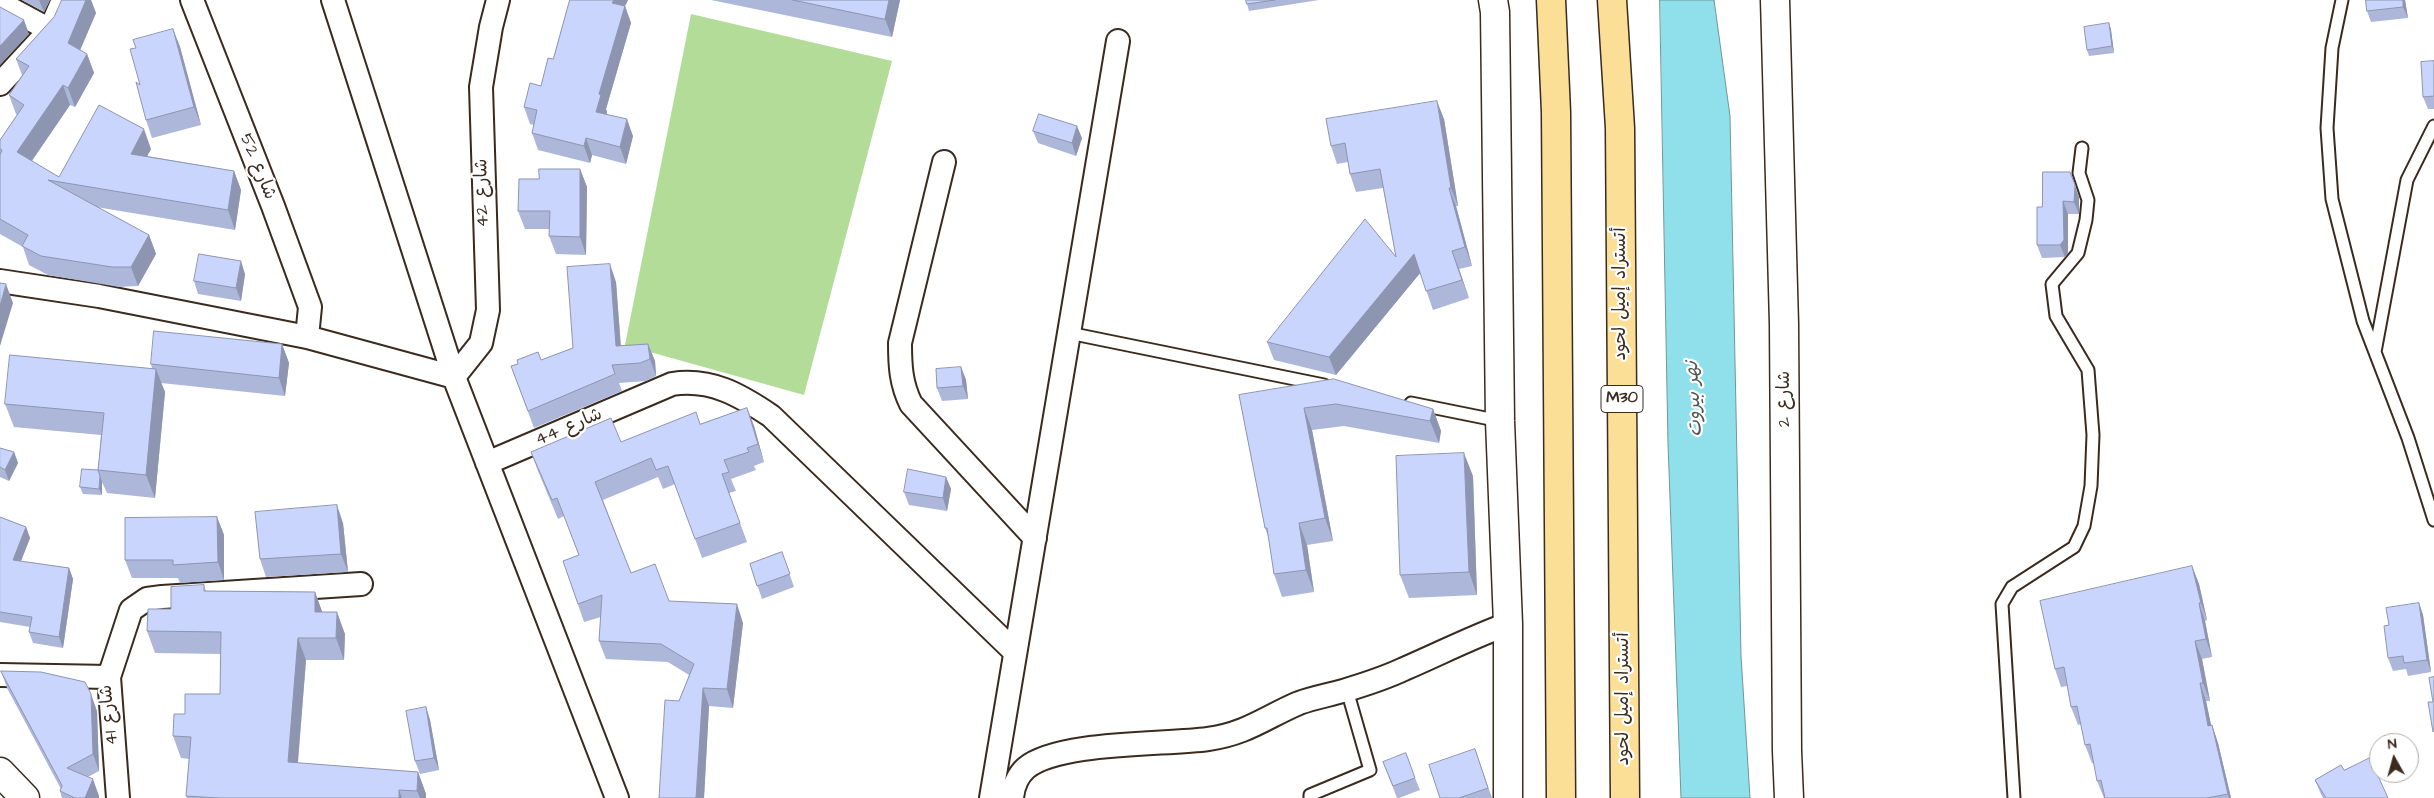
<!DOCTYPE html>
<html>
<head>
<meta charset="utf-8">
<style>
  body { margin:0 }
  #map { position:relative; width:2434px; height:798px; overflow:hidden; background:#fff; font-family:"Architects Daughter",sans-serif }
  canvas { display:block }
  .north { position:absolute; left:2369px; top:733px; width:50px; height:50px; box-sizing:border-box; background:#fff; border:1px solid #b1aaa5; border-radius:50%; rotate:353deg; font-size:14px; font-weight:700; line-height:20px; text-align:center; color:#3b2a1e }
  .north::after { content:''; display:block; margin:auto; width:18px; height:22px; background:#3b2a1e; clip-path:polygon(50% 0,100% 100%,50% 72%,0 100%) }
</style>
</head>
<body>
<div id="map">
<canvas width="2434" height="798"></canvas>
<div class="north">N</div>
</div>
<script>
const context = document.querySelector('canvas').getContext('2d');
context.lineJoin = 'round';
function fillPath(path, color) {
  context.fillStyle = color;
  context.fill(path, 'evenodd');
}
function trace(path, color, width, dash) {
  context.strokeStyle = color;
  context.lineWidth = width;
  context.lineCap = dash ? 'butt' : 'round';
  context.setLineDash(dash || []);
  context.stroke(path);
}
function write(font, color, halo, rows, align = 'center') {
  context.font = font + ' "Architects Daughter","Playpen Sans Arabic",sans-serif';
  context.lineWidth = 4.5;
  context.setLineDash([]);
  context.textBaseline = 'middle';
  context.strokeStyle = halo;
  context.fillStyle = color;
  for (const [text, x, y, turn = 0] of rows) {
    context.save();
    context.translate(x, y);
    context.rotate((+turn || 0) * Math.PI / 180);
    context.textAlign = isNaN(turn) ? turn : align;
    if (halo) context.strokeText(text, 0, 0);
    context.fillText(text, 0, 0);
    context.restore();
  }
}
fillPath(new Path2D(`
  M691 14 892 61 804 395 625 345Z`), '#b3dc98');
const water = new Path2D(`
  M1660 0H1714L1730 116 1741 656 1750 798H1681L1668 443Z`);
fillPath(water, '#90e0eb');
trace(water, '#6e9799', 1);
const service = new Path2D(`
  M2342 0 2332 48 2327 128 2332 199 2363 321 2408 438 2434 520
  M1069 333 1324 385
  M2375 352 2407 180 2434 126
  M1411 403 1500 421
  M1310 798V795L1370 770 1347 690
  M2014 798 2002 604 2012 587 2074 547 2084 526 2091 486 2093 435 2088 370 2056 316 2052 284 2078 253 2086 220 2088 200 2079 173 2082 148`);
const minor = new Path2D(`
  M192 0 273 206 310 307 307 337
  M333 0 454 377 617 798
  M0 3 50 30
  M0 84 50 30 63 0
  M944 162 900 343C900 366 901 384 911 404L1035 538
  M0 281 99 296 307 337 454 377 481 343 488 310 481 87 491 27 498 0
  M487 463 672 384C711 378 740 395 771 416L1015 652
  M0 675 109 677
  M118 798 109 677 131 610 147 599 162 597 361 584
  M991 798 1118 41
  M1012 798C1013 787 1018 775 1026 768 1059 741 1165 745 1208 739 1246 734 1266 717 1299 703 1313 698 1329 695 1343 691 1363 685 1385 678 1404 669 1439 654 1472 637 1508 624`);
const tertiary = new Path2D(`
  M1493 0 1495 12 1500 421 1508 624V798
  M1775 0 1784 324 1787 751 1789 798
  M0 772 25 798`);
const motorway = new Path2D(`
  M1551 0 1556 112 1561 798
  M1612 0 1620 128 1625 798`);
trace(service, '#3b2a1e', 15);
trace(minor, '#3b2a1e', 26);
trace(tertiary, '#3b2a1e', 31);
trace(motorway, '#3b2a1e', 31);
trace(service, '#fff', 11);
trace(minor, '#fff', 22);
trace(tertiary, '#fff', 28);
trace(motorway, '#fbdf96', 28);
fillPath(new Path2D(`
  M22 0H50L44 12Z
  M86 0H91L96 13 80 50 87 54 94 73 75 107 70 105 32 161 59 177 151 149 147 156 234 171 241 190 235 230 96 207 149 235 156 254 138 286 119 287 48 275 29 265 23 247 0 234V140L17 115 16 114 9 95 22 75 16 59 54 17Z
  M570 0H628L625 6 631 23 606 109 607 112V114L633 136 626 164 592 155 590 163 538 150 532 133 534 125 530 124 524 107 541 86 553 59Z
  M711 0H900L892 37Z
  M1246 0H1319L1249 11Z
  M2366 0H2405L2408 18 2371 22 2367 11Z
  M2109 23 2111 30 2114 53 2089 56 2087 50Z
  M173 29 180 47 201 125 152 138 146 120 136 48Z
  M2434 61V109H2428L2423 97Z
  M1444 119 1458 206H1456L1472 266 1459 269 1469 298 1433 310 1420 273 1336 375 1274 360 1267 342 1396 257 1383 188 1356 192 1350 174 1348 162 1337 164 1331 146Z
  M1033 131 1082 138 1076 156 1038 143Z
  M580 169 587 187 586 255 556 254 549 236V229H525L518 211 539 179Z
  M2079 197V214H2068V253L2065 257 2042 258 2037 245 2042 207Z
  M245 274 241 301 198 294 194 281Z
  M616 282 621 346 648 344 655 361 656 376 646 381 619 383 622 391 534 428 511 366 518 364 541 360 573 348Z
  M282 344 289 363 285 396 161 383 165 392 155 498 107 493 102 482V495L83 494 80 487 98 470 101 435 14 427 5 404 152 368 151 364Z
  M961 367 966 380 968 399 942 401 937 388Z
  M1239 395 1433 409 1441 431 1439 443 1344 426 1312 430 1333 541 1307 545 1314 592 1282 597 1274 574 1269 539 1265 528Z
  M747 408 754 426 764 462 754 466 756 470 731 479 736 491 729 493 747 542 702 558 675 484 663 489 658 477 603 500 631 573 669 601 743 623 733 708 709 706 704 798H659L679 701 689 675 668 662 606 659 599 641 601 617 584 622 563 561 579 556 564 516 558 519 538 471 531 452 621 442 700 424Z
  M0 448 14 452 18 463 9 481 0 477Z
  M1473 476 1477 595 1409 598 1400 575Z
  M946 477 951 489 947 511 909 505 904 492Z
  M0 517 26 527 30 538 21 561 69 568 73 579 63 648 33 643 29 632 30 627 0 622Z
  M217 517 224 535V580L180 583 178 578H132L125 560Z
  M343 523 348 572 266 577 260 559Z
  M782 552 794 587 762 599 750 564Z
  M2192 566 2199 584 2207 620 2205 621 2212 657 2202 659 2210 701H2206L2211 725H2212L2218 743 2231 798H2104L2097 781 2094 763H2092L2085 745 2081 724 2078 725 2071 707 2067 686 2061 687 2055 669Z
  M204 585 206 591 315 592 322 612 345 634 344 660H306L298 763 418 772 426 794V798H187L186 796 189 759 181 758 173 736 185 714 220 694 221 654 155 653 147 631Z
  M2419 603 2423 615 2431 672 2408 676 2406 669 2393 671 2388 658 2389 625Z
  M1 671 97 711 99 771 88 777 99 796V798H62L60 791 61 789 7 688Z
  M426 707 430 720 439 770 420 774 415 761Z
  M1475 749 1492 798H1440Z
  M1383 762 1415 778 1420 790 1399 798H1397Z
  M2344 770 2388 798H2323L2320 792 2315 780Z`), '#adb7d9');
fillPath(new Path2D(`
  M39 0H50L44 12Z
  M86 0H91L96 13 75 62 68 43Z
  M614 0H628L625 6 631 23 606 109 607 112 603 129 596 112 612 3Z
  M889 0H900L892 37 885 19Z
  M2403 0H2405L2408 18 2403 7Z
  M24 20 29 34 0 65V46Z
  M2109 23 2111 30 2114 53 2112 46Z
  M173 29 180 47 201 125 194 107Z
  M87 54 94 73 75 107 68 88Z
  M63 85 70 105 24 172 17 152Z
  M1437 101 1444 119 1458 206 1451 188Z
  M627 119 633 136 626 164 620 147Z
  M1077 126 1082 138 1076 156 1072 143Z
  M144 129 151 149 138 173 131 154Z
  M586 138 592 155 590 163 584 146Z
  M580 169 587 187 586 255 580 237Z
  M234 171 241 190 235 230 228 210Z
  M2070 172 2079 197V214L2074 202Z
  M1449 188 1456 206 1472 266 1465 247Z
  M2063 201 2068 214V253L2065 257 2060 245Z
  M149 235 156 254 138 286 131 267Z
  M1452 251 1459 269 1469 298 1462 280Z
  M1414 254 1421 272 1336 375 1329 357Z
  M241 261 245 274 241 301 236 288Z
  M610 264 616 282 622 364 616 346Z
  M6 284 13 303 0 346V306Z
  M282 344 289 363 285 396 279 378Z
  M648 344 655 361 656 376 650 359Z
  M961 367 966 380 968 399 963 386Z
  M156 369 165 392 155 498 146 475Z
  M747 408 754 426 764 462 758 444Z
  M1304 408 1312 430 1333 541 1325 518Z
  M1433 409 1441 431 1439 443 1430 421Z
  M14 452 18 463 9 481 5 470Z
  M1464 453 1473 476 1477 595 1469 572Z
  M100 476 102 482V495L99 489Z
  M946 477 951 489 947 511 943 498Z
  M337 505 343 523 348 572 341 554Z
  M217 517 224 535V580L218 562Z
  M1299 523 1307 545 1314 592 1306 570Z
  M26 527 30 538 17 571 13 560Z
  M2192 566 2199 584 2207 620 2201 603Z
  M69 568 73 579 63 648 59 637Z
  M315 592 323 614 315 612Z
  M2199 603 2205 621 2212 657 2206 639Z
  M2419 603 2423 615 2431 672 2427 660Z
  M737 604 743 623 733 708 727 689Z
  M337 612 345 634 344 660 336 638Z
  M298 638 306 660 296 784 288 762Z
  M2195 641 2202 659 2210 701 2203 683Z
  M2200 683 2206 701 2215 744 2208 726Z
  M703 688 709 706 704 798H696Z
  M91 694 97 711 99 771 93 754Z
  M426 707 430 720 439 770 434 758Z
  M2212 725 2218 743 2231 798H2229L2228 794Z
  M418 772 426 794V798H420L417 791Z
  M93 779 99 796V798H85Z
  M399 790 402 798H399Z`), '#8d95b0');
const building = new Path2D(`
  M62 0H86L68 43 87 54 68 88 63 85 17 152 59 177 99 105 144 129 131 154 234 171 228 210 48 180 149 235 131 267H112L41 256 22 246 28 235 0 219V155L2 150 0 149V140L24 105 9 95 29 66 16 59 54 17Z
  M570 0H614L612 3 625 6 599 94 601 95 596 112 627 119 620 147 586 138 584 146 532 133 537 110 524 107 530 83 541 86 548 58 553 59Z
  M793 0H889L885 19Z
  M1246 0H1275L1247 4Z
  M2366 0H2403V7L2367 11Z
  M0 7 24 20 0 46Z
  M2109 23 2112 46 2087 50 2084 27Z
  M173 29 194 107 146 120 136 82 140 85 130 49 136 48 133 40Z
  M2434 61V96L2423 97 2421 62Z
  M1437 101 1451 188H1449L1465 247 1452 251 1462 280 1426 291 1414 254 1329 357 1267 342 1365 219 1396 257 1380 169 1350 174 1345 143 1331 146 1326 119Z
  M1039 114 1077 126 1072 143 1033 131Z
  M539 169H580V237L549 236 550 211H518L519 179H539Z
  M2043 172H2070L2075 185 2074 202 2063 201 2064 240 2060 245H2037V207H2042Z
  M199 254 241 261 236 288 194 281Z
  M610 264 616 346 648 344 650 359 640 363 612 365 615 374 528 411 511 366 518 364 517 360 538 352 541 360 573 348 567 267Z
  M0 283 6 284 0 306Z
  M154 331 282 344 279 378 151 364Z
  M10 355 156 369 146 475 98 470 104 413 5 404Z
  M961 367 963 386 937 388 936 369Z
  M1334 379 1433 409 1430 421 1336 404 1304 408 1325 518 1299 523 1306 570 1274 574 1267 528H1265L1239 395Z
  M747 408 758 444 747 448 749 452 724 460 729 472 722 474 740 523 695 539 668 466 656 470 651 458 595 482 631 573 655 564 669 601 737 604 727 689 703 688 696 798H659L665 700 679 701 694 664 661 644 599 641 602 595 578 604 563 561 579 555 557 498 552 500 531 452 611 418 621 442 696 412 700 424Z
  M0 448 14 452 5 470 0 467Z
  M1464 453 1469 572 1400 575 1396 456Z
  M82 469 98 470 100 476 99 489 80 487Z
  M908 469 946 477 943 498 904 492Z
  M337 505 341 554 260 559 255 512Z
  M0 517 26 527 13 560 69 568 59 637 29 632 32 617 0 612Z
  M217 517 218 562 173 565V560H125V518Z
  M782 552 790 574 757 586 750 564Z
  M2192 566 2201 603H2199L2206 639 2195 641 2203 683H2200L2208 726 2212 725 2228 794 2207 798H2105L2101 780 2097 781 2090 744 2085 745 2077 706 2071 707 2064 667 2055 669 2040 601Z
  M204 585V591L315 592V612H337L336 638H298L288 762 418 772 417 791 399 790V798H220L186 796 191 737 173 736 174 714H185V694H220L221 632 147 631 148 609H171V587Z
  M2419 603 2427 660 2404 663 2403 656 2388 658 2384 626 2389 625 2386 608Z
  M1 671 41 672 85 682 91 694 93 754 67 768 93 779 85 798H75L60 791 62 786Z
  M2434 677V731L2433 732 2428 702H2433L2429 678Z
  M426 707 434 758 415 761 406 711Z
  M1475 749 1488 788 1459 798H1440L1429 765Z
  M1406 753 1415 778 1393 786 1383 762Z
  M2370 758 2388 798H2326L2315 780 2341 765 2344 770Z`);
fillPath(building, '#c9d5fc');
trace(building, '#8d95b0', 1);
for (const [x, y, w] of [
  [1622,399,42]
]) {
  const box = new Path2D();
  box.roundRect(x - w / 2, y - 13.5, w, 27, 4);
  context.fillStyle = '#fff';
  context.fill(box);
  trace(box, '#3b2a1e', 1);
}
write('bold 16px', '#3b2a1e', null, [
  ["M30",1622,399]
]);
write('18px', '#3b2a1e', '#fff', [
  ["شارع 52",257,167,68],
  ["شارع 42",483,193,-91],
  ["أتستراد إميل لحود",1621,294,-90],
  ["شارع 2",1785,399,-90],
  ["شارع 44",569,428,-23],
  ["أتستراد إميل لحود",1624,699,-90],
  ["شارع 41",110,715,-96]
]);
write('italic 19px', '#505851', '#fff', [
  ["نهر بيروت",1695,399,-93]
]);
</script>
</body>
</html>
